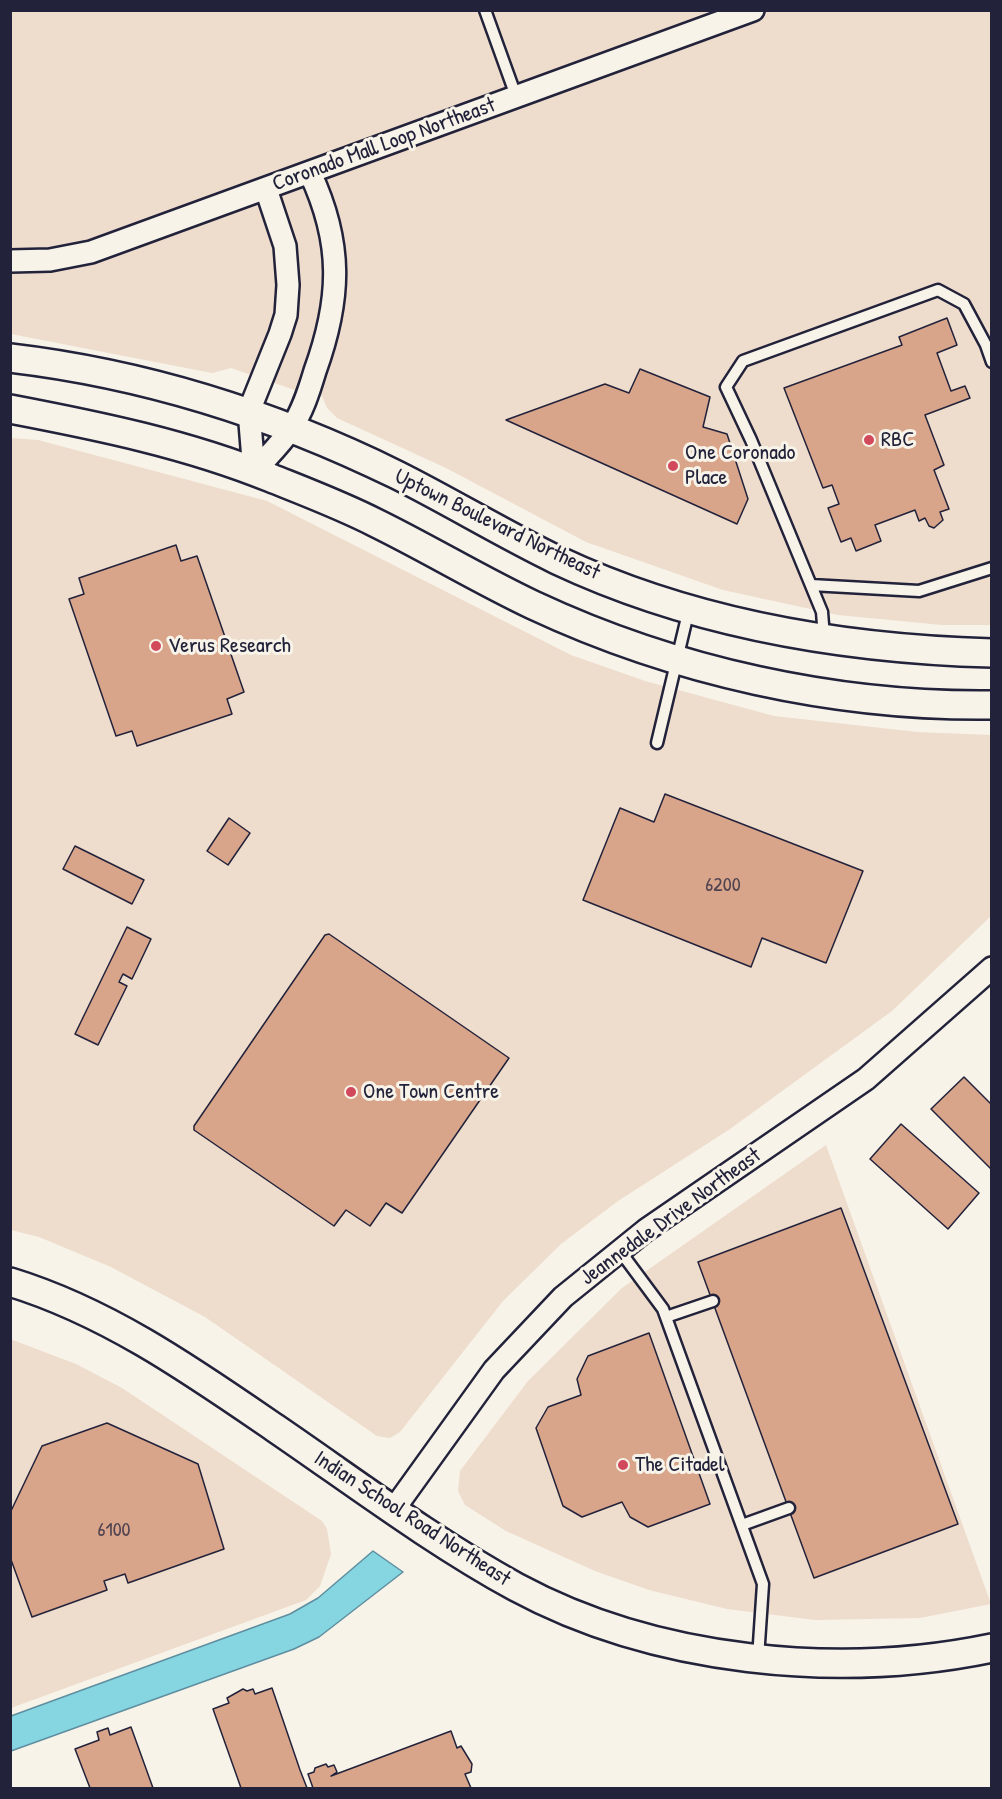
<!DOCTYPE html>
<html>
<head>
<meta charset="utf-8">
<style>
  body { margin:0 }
  #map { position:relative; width:1002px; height:1799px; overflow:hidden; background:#f7f3e8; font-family:"Patrick Hand",sans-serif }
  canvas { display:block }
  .frame { position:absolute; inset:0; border:12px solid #22223b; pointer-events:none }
</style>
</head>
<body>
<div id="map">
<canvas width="1002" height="1799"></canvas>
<div class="frame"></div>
</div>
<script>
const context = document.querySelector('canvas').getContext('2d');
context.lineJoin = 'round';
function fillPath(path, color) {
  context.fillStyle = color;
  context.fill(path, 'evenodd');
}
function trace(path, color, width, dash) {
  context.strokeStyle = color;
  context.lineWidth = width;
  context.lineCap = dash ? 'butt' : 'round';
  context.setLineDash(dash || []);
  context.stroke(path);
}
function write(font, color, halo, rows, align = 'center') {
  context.font = font + ' "Patrick Hand",sans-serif';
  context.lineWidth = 6;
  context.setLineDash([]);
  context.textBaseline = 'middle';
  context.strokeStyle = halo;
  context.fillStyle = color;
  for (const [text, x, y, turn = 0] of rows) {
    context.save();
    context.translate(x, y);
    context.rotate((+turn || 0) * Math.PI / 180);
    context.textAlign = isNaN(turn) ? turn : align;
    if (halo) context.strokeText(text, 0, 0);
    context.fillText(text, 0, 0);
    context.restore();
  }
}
fillPath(new Path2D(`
  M10 11H991V625H942L838 615 723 590 586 542 446 468 337 418 327 408 322 396 315 397 231 368 212 373 11 334Z
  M10 438 38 440 267 501 571 655 645 681 774 716 917 732 991 735V916L892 1011 730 1129 618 1201 561 1244 503 1301 400 1432 390 1438 377 1436 205 1317 111 1267 39 1237 11 1230Z
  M826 1145 991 1604 920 1618 815 1620 727 1609 649 1590 595 1571 506 1531 465 1505 458 1491 460 1471 528 1381 622 1288Z
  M10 1339 76 1364 122 1388 322 1521 327 1529 331 1554 320 1586 306 1600 11 1708Z`), '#eedccc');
const water = new Path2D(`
  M373 1551 403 1572 319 1637 294 1649 11 1751V1716L290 1614 318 1598Z`);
fillPath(water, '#86d6e2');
trace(water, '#5e8e9f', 1.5);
const building = new Path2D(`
  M947 318 957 345 937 353 951 391 965 386 970 398 925 415 944 465 934 470 949 509 940 512 943 520 934 528 929 526 925 518 919 521 915 510 875 525 881 541 856 551 851 538 841 542 828 508 839 504 832 485 823 488 784 388 902 345 899 337Z
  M640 369 710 397 703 427 727 434 748 499 737 524 506 420 605 384 629 393Z
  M176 545 181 561 197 556 244 692 227 699 232 714 137 746 132 731 116 736 69 599 84 594 79 578Z
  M665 794 863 871 826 963 762 938 751 967 583 900 620 808 654 822Z
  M229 818 250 833 228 865 207 851Z
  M75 846 144 880 132 904 63 869Z
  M127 927 151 939 132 979 123 974 119 982 127 986 98 1045 75 1034Z
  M329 934 509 1058 402 1213 386 1203 370 1226 346 1210 334 1226 194 1130V1126L325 935Z
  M964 1077 992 1105V1170L931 1109Z
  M901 1124 979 1193 948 1229 870 1159Z
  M841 1208 958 1524 814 1578 698 1262Z
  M649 1333 710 1504 648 1527 630 1517 622 1502 582 1517 563 1506 536 1428 548 1407 581 1395 577 1379 588 1356Z
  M107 1423 198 1464 224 1549 128 1583 125 1574 104 1581 107 1590 32 1617 10 1557V1513L42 1446Z
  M272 1688 300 1770 307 1788H241L213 1709 229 1703 227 1698 243 1689 247 1691 253 1689 255 1694Z
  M131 1727 153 1788H90L75 1749 99 1740 97 1732 108 1728 110 1735Z
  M451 1731 457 1748 461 1746 472 1764 471 1772 465 1774 471 1788H313L308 1774 314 1772 315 1768 326 1764 328 1767 334 1765 337 1772 331 1776Z`);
fillPath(building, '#d8a58b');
trace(building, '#22223b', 1.5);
const service = new Path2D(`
  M485 10 516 96
  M811 585 919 591 992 568
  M824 637 822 612 751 440 726 387 743 361 938 290 964 304 986 345 992 362
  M657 743 689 609
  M620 1251 663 1309 763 1584 758 1658
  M666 1317 713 1301
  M742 1525 789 1508`);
const minor = new Path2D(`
  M10 261 50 260 91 252 753 10
  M254 472C266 458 280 445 290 430 302 413 309 391 315 371 341 299 343 243 310 173
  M254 472 249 411 280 334 286 315 288 285 285 246 266 189
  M394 1509 494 1370 563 1297 646 1230 866 1079 992 968`);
const tertiary = new Path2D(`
  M10 358C146 374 275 415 397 475 451 502 503 534 557 560 693 624 843 649 992 653
  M10 409C99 426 187 444 271 478 306 492 343 506 376 523 429 549 480 580 533 605 674 671 836 707 992 705
  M10 1282C108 1312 192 1371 275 1428 354 1482 432 1541 516 1587 655 1662 838 1680 992 1648`);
trace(service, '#22223b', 15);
trace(minor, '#22223b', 26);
trace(tertiary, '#22223b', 32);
trace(service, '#f7f3e8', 10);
trace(minor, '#f7f3e8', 21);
trace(tertiary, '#f7f3e8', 27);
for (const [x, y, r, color] of [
  [869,440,6,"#d1495b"],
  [673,466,6,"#d1495b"],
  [156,646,6,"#d1495b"],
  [351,1092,6,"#d1495b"],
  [623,1465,6,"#d1495b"]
]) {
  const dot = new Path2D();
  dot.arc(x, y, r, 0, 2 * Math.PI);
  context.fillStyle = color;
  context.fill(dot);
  trace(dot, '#f7f3e8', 2);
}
write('20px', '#50434f', null, [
  ["6200",723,886],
  ["6100",114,1531]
]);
write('22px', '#22223b', '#f7f3e8', [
  ["Coronado Mall Loop Northeast",384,145,-20],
  ["Uptown Boulevard Northeast",497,525,26],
  ["Jeannedale Drive Northeast",671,1217,-36],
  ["Indian School Road Northeast",412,1519,33]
]);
write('22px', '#22223b', '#f7f3e8', [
  ["RBC",881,440],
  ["One Coronado",685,453],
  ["Place",685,478],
  ["Verus Research",168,646],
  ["One Town Centre",363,1092],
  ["The Citadel",635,1465]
], 'left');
</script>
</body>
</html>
